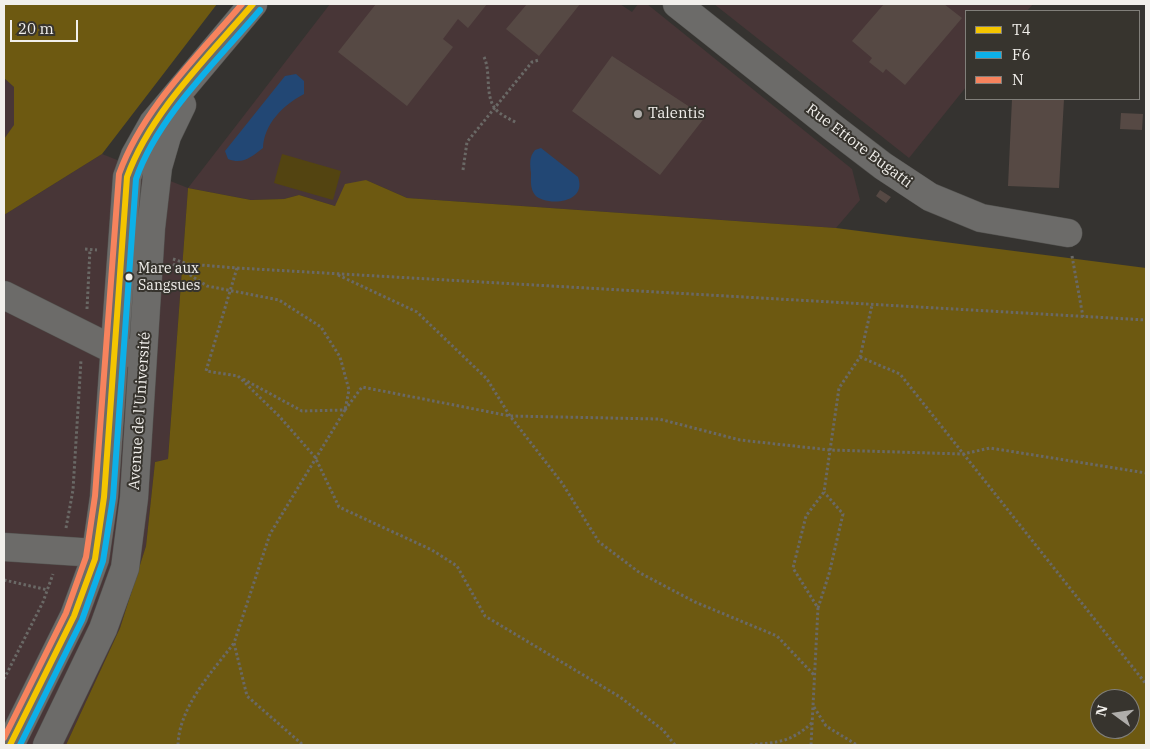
<!DOCTYPE html>
<html>
<head>
<meta charset="utf-8">
<style>
  body { margin:0 }
  #map { position:relative; width:1150px; height:749px; overflow:hidden; background:#353330; font-family:"IBM Plex Serif",serif }
  canvas { display:block }
  .frame { position:absolute; inset:0; border:5px solid #f1efeb; pointer-events:none }
  .legend { position:absolute; left:965px; top:10px; width:175px; height:90px; box-sizing:border-box; background:#37342e; border:1px solid #817f7a; margin:0; padding:6px 9px; list-style:none; font-size:15px; color:#f1efeb }
  .legend li { display:flex; align-items:center; gap:10px; height:25px }
  .legend b { width:25px; border:1px solid #817f7a }
  .north { position:absolute; left:1090px; top:689px; width:50px; height:50px; box-sizing:border-box; background:#37342e; border:1px solid #817f7a; border-radius:50%; rotate:284deg; font-size:14px; font-weight:700; line-height:20px; text-align:center; color:#f1efeb }
  .north::after { content:''; display:block; margin:auto; width:18px; height:22px; background:#afadaa; clip-path:polygon(50% 0,100% 100%,50% 72%,0 100%) }
  .scale { position:absolute; left:10px; top:20px; width:68px; height:22px; box-sizing:border-box; border:2px solid #f1efeb; border-top:0; padding-left:6px; font-size:15px; line-height:18px; white-space:nowrap; color:#f1efeb; -webkit-text-stroke:4px #37342e; paint-order:stroke }
</style>
</head>
<body>
<div id="map">
<canvas width="1150" height="749"></canvas>
<div class="frame"></div>
<ul class="legend">
<li><b style="height:6px;background:#f4c500"></b>T4</li>
<li><b style="height:6px;background:#0db0e8"></b>F6</li>
<li><b style="height:6px;background:#f7835d"></b>N</li>
</ul>
<div class="north">N</div>
<div class="scale">20 m</div>
</div>
<script>
const context = document.querySelector('canvas').getContext('2d');
context.lineJoin = 'round';
function fillPath(path, color) {
  context.fillStyle = color;
  context.fill(path, 'evenodd');
}
function trace(path, color, width, dash) {
  context.strokeStyle = color;
  context.lineWidth = width;
  context.lineCap = dash ? 'butt' : 'round';
  context.setLineDash(dash || []);
  context.stroke(path);
}
function write(font, color, halo, rows, align = 'center') {
  context.font = font + ' "IBM Plex Serif",serif';
  context.lineWidth = 4;
  context.setLineDash([]);
  context.textBaseline = 'middle';
  context.strokeStyle = halo;
  context.fillStyle = color;
  for (const [text, x, y, turn = 0] of rows) {
    context.save();
    context.translate(x, y);
    context.rotate((+turn || 0) * Math.PI / 180);
    context.textAlign = isNaN(turn) ? turn : align;
    if (halo) context.strokeText(text, 0, 0);
    context.fillText(text, 0, 0);
    context.restore();
  }
}
fillPath(new Path2D(`
  M330 4H620L632 12 638 4H647L852 169 860 200 836 228 407 198 366 180 335 206 299 195 284 199 251 200 188 188 168 459 155 462 146 546 120 628 66 745H4V215L102 154 188 188Z
  M714 4H1033L1027 11H966V87L909 158Z
  M4 78 14 87V126L4 139Z`), '#483637');
fillPath(new Path2D(`
  M282 154 341 171 333 200 274 183Z`), '#534411');
fillPath(new Path2D(`
  M4 4H217L102 154 4 215V139L14 125V87L4 78Z
  M366 180 407 198 836 228 1146 268V745H66L120 628 146 546 155 462 168 459 188 188 251 200 284 199 299 195 335 206 345 184ZM1100 699H1130V729H1100Z`), '#6d5911');
fillPath(new Path2D(`
  M296 74 304 81V94C283 105 264 124 263 148 251 157 243 165 228 159L225 151 285 76Z
  M541 148 578 177C588 205 544 206 535 195 530 189 531 180 531 173 530 164 529 157 535 150Z`), '#224774');
fillPath(new Path2D(`
  M376 4H487L468 28 458 19 443 39 453 47 407 106 338 52Z
  M527 4H580L539 56 506 29Z
  M884 4H944L962 18 905 85 886 69 883 73 869 62 872 58 852 41Z
  M612 56 705 117 660 175 572 111Z
  M1012 99H1064L1059 188 1008 186Z
  M1121 113 1143 114 1142 130 1120 129Z
  M880 190 891 197 886 203 876 196Z`), '#564944');
const minor = new Path2D(`
  M677 4 832 127 883 166 930 197 981 218 1068 233
  M4 295 114 350 130 353
  M4 547 96 553
  M10 745 74 616 95 559 104 497 127 177 135 155 153 123 253 4
  M47 745 103 629 125 568 134 498 151 228 158 167 167 136 182 105`);
trace(minor, '#53524f', 29);
trace(new Path2D(`
  M484 57C491 72 485 93 494 107 498 114 510 119 517 123
  M463 170 467 142 532 62 539 60
  M85 249 97 250
  M1072 256 1083 317
  M173 259 188 264 237 268 1146 320
  M173 264 207 286 279 300 321 327 340 357 349 390 345 410
  M237 268 206 371 238 376 279 416 315 457 339 507 432 550 457 566 485 616 620 697 663 730 675 745
  M338 275 417 312 487 379 510 416 562 483 599 542 640 573 695 602 777 636 814 675
  M87 309 90 249
  M860 357 900 374 1146 684
  M243 379 302 411 345 410 270 534 234 643 247 696 303 745
  M345 410 362 387 510 416 659 419 740 440 830 450 963 454 990 448 1146 473
  M66 528 73 490 81 360
  M4 580 48 590
  M818 608 829 574 843 514 824 492
  M4 679 43 602 53 574
  M814 707 826 726 857 745
  M178 745C179 707 212 672 234 643
  M750 745C779 742 789 743 812 723
  M811 745 818 608 793 568 806 516 824 492 839 388 860 357 872 305`), '#6a6966', 3, [2.5, 2.5]);
trace(minor, '#6c6b69', 28);
trace(new Path2D(`
  M10 745 74 616 95 559 104 497 127 177C151 111 208 57 253 4`), '#f4c500', 6);
trace(new Path2D(`
  M20 745 82 620 103 561 113 498 136 179C158 116 217 61 260 10`), '#0db0e8', 6);
trace(new Path2D(`
  M4 738 66 613 86 557 95 496 119 174C143 108 197 57 242 4`), '#f7835d', 6);
for (const [x, y, r, color] of [
  [638,114,5,"#afadaa"],
  [129,277,4.5,"#f1efeb"]
]) {
  const dot = new Path2D();
  dot.arc(x, y, r, 0, 2 * Math.PI);
  context.fillStyle = color;
  context.fill(dot);
  trace(dot, '#37342e', 2);
}
write('14px', '#f1efeb', '#37342e', [
  ["Mare aux",138,269],
  ["Sangsues",138,286]
], 'left');
write('15px', '#f1efeb', '#37342e', [
  ["Talentis",648,114]
], 'left');
write('15px', '#f1efeb', '#37342e', [
  ["Rue Ettore Bugatti",859,146,37],
  ["Avenue de l'Université",140,411,-86]
]);
</script>
</body>
</html>
